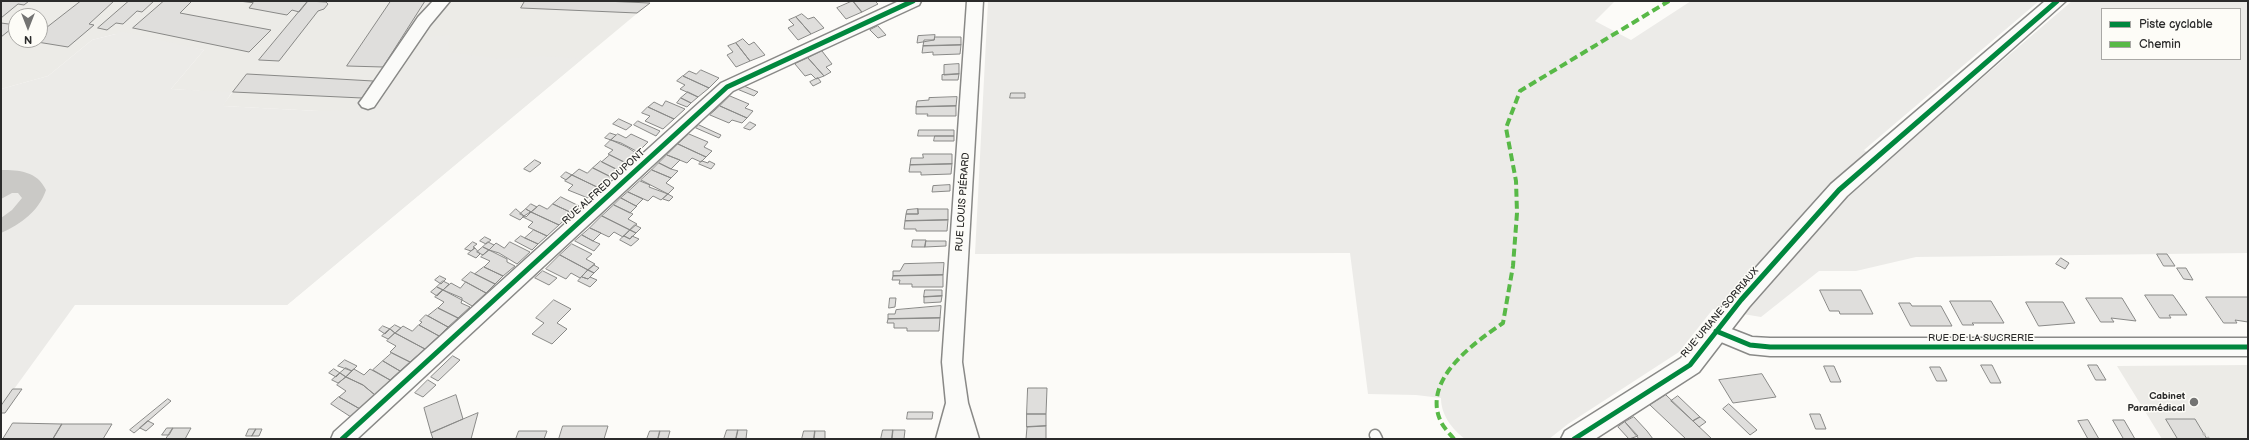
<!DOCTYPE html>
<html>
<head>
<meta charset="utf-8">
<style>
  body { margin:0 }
  #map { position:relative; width:2249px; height:440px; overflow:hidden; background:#fcfbf8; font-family:"Balsamiq Sans",sans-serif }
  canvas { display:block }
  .frame { position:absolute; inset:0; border:2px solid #2b2b2b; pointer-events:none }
  .legend { position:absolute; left:2101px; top:8px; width:140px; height:52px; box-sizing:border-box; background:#fdfcf7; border:1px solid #a9a8a5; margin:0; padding:5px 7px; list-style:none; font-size:12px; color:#2b2b2b }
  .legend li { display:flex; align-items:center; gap:8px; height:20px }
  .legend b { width:20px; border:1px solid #a9a8a5 }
  .north { position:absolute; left:8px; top:8px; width:40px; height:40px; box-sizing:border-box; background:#fdfcf7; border:1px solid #a9a8a5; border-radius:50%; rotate:180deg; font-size:11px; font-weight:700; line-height:16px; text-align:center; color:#2b2b2b }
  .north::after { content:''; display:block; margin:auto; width:14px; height:18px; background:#747473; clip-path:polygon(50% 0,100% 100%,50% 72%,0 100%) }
</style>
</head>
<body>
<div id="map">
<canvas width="2249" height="440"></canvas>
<div class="frame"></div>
<ul class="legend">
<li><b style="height:5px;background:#00873e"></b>Piste cyclable</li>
<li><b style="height:5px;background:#58b947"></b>Chemin</li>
</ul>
<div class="north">N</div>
</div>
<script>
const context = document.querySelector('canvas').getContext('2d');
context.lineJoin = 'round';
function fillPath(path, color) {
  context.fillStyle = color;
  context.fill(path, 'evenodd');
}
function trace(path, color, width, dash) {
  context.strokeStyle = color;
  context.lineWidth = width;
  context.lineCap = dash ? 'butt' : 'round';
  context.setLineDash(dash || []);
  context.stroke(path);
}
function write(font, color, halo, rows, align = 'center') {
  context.font = font + ' "Balsamiq Sans",sans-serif';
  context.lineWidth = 3;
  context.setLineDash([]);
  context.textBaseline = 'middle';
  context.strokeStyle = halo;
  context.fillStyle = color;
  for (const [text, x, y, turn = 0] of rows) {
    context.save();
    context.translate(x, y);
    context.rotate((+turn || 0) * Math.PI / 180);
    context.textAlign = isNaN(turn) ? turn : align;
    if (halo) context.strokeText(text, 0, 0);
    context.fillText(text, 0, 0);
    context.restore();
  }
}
fillPath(new Path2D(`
  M1 1H652L287 305 318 111 222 106 232 93 171 89 204 50 116 34 92 40 48 76 1 89ZM16 16H40V40H16Z
  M2248 365V439H2162L2117 366Z`), '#ecebe7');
fillPath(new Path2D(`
  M988 1H1615L1595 21 1631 40 1691 1H2039L1864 150 1881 165 2072 1H2248V253L1916 257 1856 271H1819L1761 317 1713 309 1679 352 1568 424 1549 439H1465C1452 429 1441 415 1441 398L1416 395 1368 394 1350 253 975 254ZM2102 9H2240V59H2102Z
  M119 31 204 50 171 89 232 92 223 106 319 111 373 109 427 37 450 35 448 52 502 59 545 56 582 59 287 305H75L1 407V89L48 76 92 40 116 34Z`), '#ecebe8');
fillPath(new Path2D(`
  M1 170C19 170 37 171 46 190 39 211 21 224 1 233V218L12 210 22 198 18 193H12L1 199Z`), '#cac9c6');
const building = new Path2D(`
  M1 1H29L24 5 18 4 1 18Z
  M81 1H114L89 24 94 25 68 47 31 41 40 40V33Z
  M129 1H154L142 12 137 11 123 24 116 23 107 30 98 28Z
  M164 1H192L180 13 271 30 249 52 133 28Z
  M239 1H308L299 12 292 10 287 15 249 8 253 3Z
  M308 1 326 2 328 4 324 9 318 11 279 61 259 60Z
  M391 1H425L383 67 347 66Z
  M525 1H604L650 3 637 13 521 8Z
  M853 1H875L878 4 862 12Z
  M853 1 862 12 846 19 837 8Z
  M802 14 808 19 814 17 824 28 811 34 796 17Z
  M796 17 811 34 798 40 788 28 794 25 789 20Z
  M1 23 16 25 1 37Z
  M878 26 886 35 878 38 870 30Z
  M935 35 934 40 917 43 918 36Z
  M935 37H961V45L923 46 924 40H934Z
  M743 39 749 45 754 42 765 55 750 61 736 43Z
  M736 43 750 61 736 67 727 55 733 52 728 46Z
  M961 45 960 54 933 55V52L922 53 923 46Z
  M822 51 832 64 826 67 831 72 824 76 808 58Z
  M808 58 824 76 816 79 811 74 805 76 795 64Z
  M959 64V74L944 75V65Z
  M701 70 719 78 709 88 683 76 689 71 696 74Z
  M247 74 338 79 373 81 362 98 233 92Z
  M959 74 958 80H942V75Z
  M683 76 709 88 698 97 680 89 685 85 677 81Z
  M818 78 821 82 813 86 810 82Z
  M744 86 758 92 754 96 737 89Z
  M688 92 698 97 691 103 681 98Z
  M1011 93H1025V98H1010Z
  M730 96 749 104 745 108 753 111 747 118 720 106Z
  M957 97 956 106 916 107 917 101 929 100V98Z
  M681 98 691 103 687 107 677 103Z
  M666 101 685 109 674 119 648 107 654 102 662 106Z
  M720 106 747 118 742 123 732 120 729 123 710 115Z
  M956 106V116H927L928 114H916V107Z
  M648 107 674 119 663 129 645 121 650 116 642 113Z
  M619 119 632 125 626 130 613 124Z
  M638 121 642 123 660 131 656 136 634 125Z
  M750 122 756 125 750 130 744 128Z
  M699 125 721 135 719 138 696 128Z
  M919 130H954V136H918Z
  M610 133 616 135 611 140 605 138Z
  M618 134 626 138 631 134 648 142 638 152 621 143 611 140Z
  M689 134 708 142 704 147 712 151 706 157 678 144Z
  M935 136H954V141H934Z
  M611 140 627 147 636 153 626 163 608 154 613 150 605 146Z
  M678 144 706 157 701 162 692 158 687 163 667 155Z
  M923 154H952V164L910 165 911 158H923Z
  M610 155 626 163 618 170 602 162Z
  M667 155 680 160 671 169 659 163Z
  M535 160 541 163 530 172 524 169Z
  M601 161 602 162 618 170 611 177 593 168Z
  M702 161 708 163 709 161 715 164 711 169 699 164Z
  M659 163 671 169 678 171 671 178 652 170Z
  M952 164 951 174 921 175V172H909L910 165Z
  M593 168 611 177 599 188 572 175 579 169 587 173Z
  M652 170 671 178 666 183 674 188 668 194 641 180Z
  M566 172 572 175 566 180 561 177Z
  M572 175 599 188 588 198 568 190 573 185 565 181Z
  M640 181 650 185 649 187 668 194 661 200 653 196 648 201 628 192Z
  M950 185V191L932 192 933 186Z
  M628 192 643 199 636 206 621 198Z
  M668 194 673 197 669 201 663 199Z
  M561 197 579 206 572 213 553 204Z
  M621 198 636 206H637L630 213 614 205Z
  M531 204 537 207 531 212 526 209Z
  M553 204 572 213 559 225 531 212 539 205 547 209Z
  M614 205 633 214 628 219 637 224 630 230 602 216Z
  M516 209 524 216 520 220 510 215Z
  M526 209 531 212 526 217 520 214Z
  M918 209V214H906L907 210Z
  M918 209H948V220L905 221 906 214H918Z
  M531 212 559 225 547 236 528 227 533 222 523 217Z
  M602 216 630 230 623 237 614 232 609 237 590 228Z
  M948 220 947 231H916V229H904L905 221Z
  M635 225 641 228 636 233 630 230Z
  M590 228 601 233 593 241 582 235Z
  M534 230 547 236 538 244 525 238Z
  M630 230 636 233 630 239 624 236Z
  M582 235 593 241 600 244 594 251 575 241Z
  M521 236 525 238 538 244 532 250 515 241Z
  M624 236 630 239 632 236 639 239 631 246 620 240Z
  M485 237 491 240 486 244 480 241Z
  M913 240H926L925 247H912Z
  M926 241H946V246L925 247Z
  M473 242 477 244 473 247 475 248 471 251 465 249Z
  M488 242 494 245 489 250 483 247Z
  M510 242 530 252 517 264 499 253 489 250 496 243 504 248Z
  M572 244 592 254 586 259 595 264 588 270 560 255Z
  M483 247 489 250 483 255 477 252Z
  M475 248 480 254 476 258 468 254Z
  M489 250 507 259V262L515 266 503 276 484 267 490 261 481 257Z
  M2157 254H2167L2175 266H2164Z
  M560 255 588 270 580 278 571 273 566 279 546 269Z
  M2061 258 2069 263 2065 269 2056 264Z
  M944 263 943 275 893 276V271H900L904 264Z
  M594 265 599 268 594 273 588 270Z
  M484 267 503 276 495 284 475 274Z
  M2177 268H2186L2193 280 2184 279Z
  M588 270 594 273 588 279 582 277Z
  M543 271 557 278 549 285 535 278Z
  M471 272 495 284 486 293 462 280Z
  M943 275V287H912V284H899L900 280H892L893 276Z
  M440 276 446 279 441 284 435 280Z
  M582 277 588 279 590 277 597 280 590 287 578 281Z
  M443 281 449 284 443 290 437 287Z
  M466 282 486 293 472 306 462 300V298L443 290 451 283 460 288Z
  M437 287 443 290 437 296 431 292Z
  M443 290 462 300 461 303 470 307 458 318 438 308 444 302 435 297Z
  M925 290H942V296L924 297Z
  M1820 290H1861L1873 314H1840L1839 311H1830Z
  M2145 295H2173L2187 315H2169L2171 318H2160Z
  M942 296 941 302 924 303V297Z
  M2206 297H2248V322L2235 320 2237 323H2224Z
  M890 298H896L895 307 889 308Z
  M2086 298H2122L2136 321 2111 318 2114 322H2101Z
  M554 300 571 309 557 323 567 329 552 344 532 334 544 323 536 318Z
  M1950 301H1991L2004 323H1972L1974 325H1963Z
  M2026 302H2063L2075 323 2039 326Z
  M1899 303H1910L1912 306H1941L1952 326H1911Z
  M941 306 940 318 888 319V314H895L896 310Z
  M438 308 458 318 448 327 428 316Z
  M426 315 428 316 448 327 439 336 419 325 422 322 420 321Z
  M940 318 939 331H907V328H894V323H887L888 319Z
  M395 325 401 328 395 333 390 329Z
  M419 325 439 336 425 349 395 333 403 326 412 331Z
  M383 326 390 329 385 334 379 330Z
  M390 329 395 333 388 339 382 336Z
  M395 333 425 349 410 362 390 352 396 346 387 341Z
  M392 353 410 362 400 371 383 361Z
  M453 356 460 360 438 381 431 377Z
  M345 360 357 366 352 371 338 366Z
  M383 361 400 371 390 380 373 370Z
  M1981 365H1992L2001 383H1991Z
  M2088 365H2097L2106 380H2096Z
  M1824 366H1834L1841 382H1831Z
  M1930 367H1940L1947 381H1937Z
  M346 368 352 371 346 377 340 373Z
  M334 369 340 373 336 377 329 373Z
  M354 369 364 375 370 369 390 380 375 395 363 385 346 377Z
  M340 373 346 377 338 383 332 380Z
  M1762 374 1776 397 1733 403 1719 380Z
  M346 377 363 385 375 395 360 409 339 397 346 391 337 385Z
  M428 380 436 385 423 397 415 393Z
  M1028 388H1047L1046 414H1027Z
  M13 389H22L5 413H1V406Z
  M456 395 463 419 431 433 424 408Z
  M1666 395 1693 421 1712 439H1686L1650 405Z
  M1678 396 1700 417 1693 421 1671 401Z
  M339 397 360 409 351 417 331 404Z
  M168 399 171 401 140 428 134 433 130 430Z
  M1729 404 1757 430 1750 435 1723 409Z
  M908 412H933L932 419H907Z
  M478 413 471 439H433L431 433Z
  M1027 414H1046V426L1027 427Z
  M1810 414H1820L1826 429H1816Z
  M1634 417 1647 431 1653 439H1639L1625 422Z
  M1700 417 1706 422 1699 427 1693 421Z
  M2166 419H2195L2207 439H2178Z
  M2088 420 2099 439H2088L2078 421Z
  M2113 420H2124L2135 439H2124Z
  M148 421 154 424 146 431 140 428Z
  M1625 422 1638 436 1629 439 1618 427Z
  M13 423 62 424 53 439H3Z
  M62 424H112L103 439H53Z
  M563 426H608L604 439H559Z
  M1046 426V439H1026L1027 427Z
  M167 428H173L169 435H162Z
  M173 428H191L185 439H166Z
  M249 429H256L252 436H246Z
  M256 429H262L259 436H252Z
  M727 430H738L736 439H724Z
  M738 430H747L746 439H736Z
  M883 430H893L892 439H881Z
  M893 430H905L904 439H892Z
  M519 431H547L544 439H516Z
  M650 431H660L658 439H647Z
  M660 431H670L668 438 670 439H658Z
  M804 431H815L814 439H802Z
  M815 431H825V439H814Z`);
fillPath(building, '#dfdedc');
trace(building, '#898987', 1);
const lane = new Path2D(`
  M1375 435 1377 439`);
const street = new Path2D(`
  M433 1H450L430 25 374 107 368 109 362 107 359 103 362 99 418 17Z
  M899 1H921L919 5 733 91 357 439H331L334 432 721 83Z
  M967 1H983L962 362 968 403 979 439H936L946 403 942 362Z
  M1716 323 1752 337 1770 338H2248V356H1770L1750 354 1709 337 1706 331 1709 325Z`);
const secondary = new Path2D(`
  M2045 1H2066L1847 196 1749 307 1699 372 1595 439H1561L1565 431 1681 358 1733 293 1831 184Z`);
trace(lane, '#898987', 13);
trace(street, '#898987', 3);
trace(secondary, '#898987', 3);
trace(new Path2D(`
  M2203 433 2209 439`), '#c0bfbc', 2.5, [3, 3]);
trace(lane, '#fbfbf9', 10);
fillPath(street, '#fbfbf9');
fillPath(secondary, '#fbfbf9');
trace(new Path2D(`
  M1454 439C1450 434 1444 428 1441 422 1421 380 1474 343 1503 323L1513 266 1517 213 1516 181 1506 128 1520 91 1669 1`), '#58b947', 4, [8, 4]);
trace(new Path2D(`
  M1716 331 1750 345 1770 347H2248
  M342 439 727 87 913 1
  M1574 439 1690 365 1741 300 1839 190 2057 1`), '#00873e', 5);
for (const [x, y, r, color] of [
  [2194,402,5,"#747473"]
]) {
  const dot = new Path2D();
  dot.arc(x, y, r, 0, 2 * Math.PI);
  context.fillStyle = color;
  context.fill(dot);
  trace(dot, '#fdfcf7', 1.5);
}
write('10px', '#2b2b2b', '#fdfcf7', [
  ["RUE ALFRED DUPONT",604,187,-42],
  ["RUE LOUIS PIÉRARD",963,202,-86],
  ["RUE URIANE SORRIAUX",1720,313,-50],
  ["RUE DE LA SUCRERIE",1981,338]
]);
write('bold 10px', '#2b2b2b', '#fdfcf7', [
  ["Cabinet",2185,396],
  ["Paramédical",2185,408]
], 'right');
</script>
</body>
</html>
